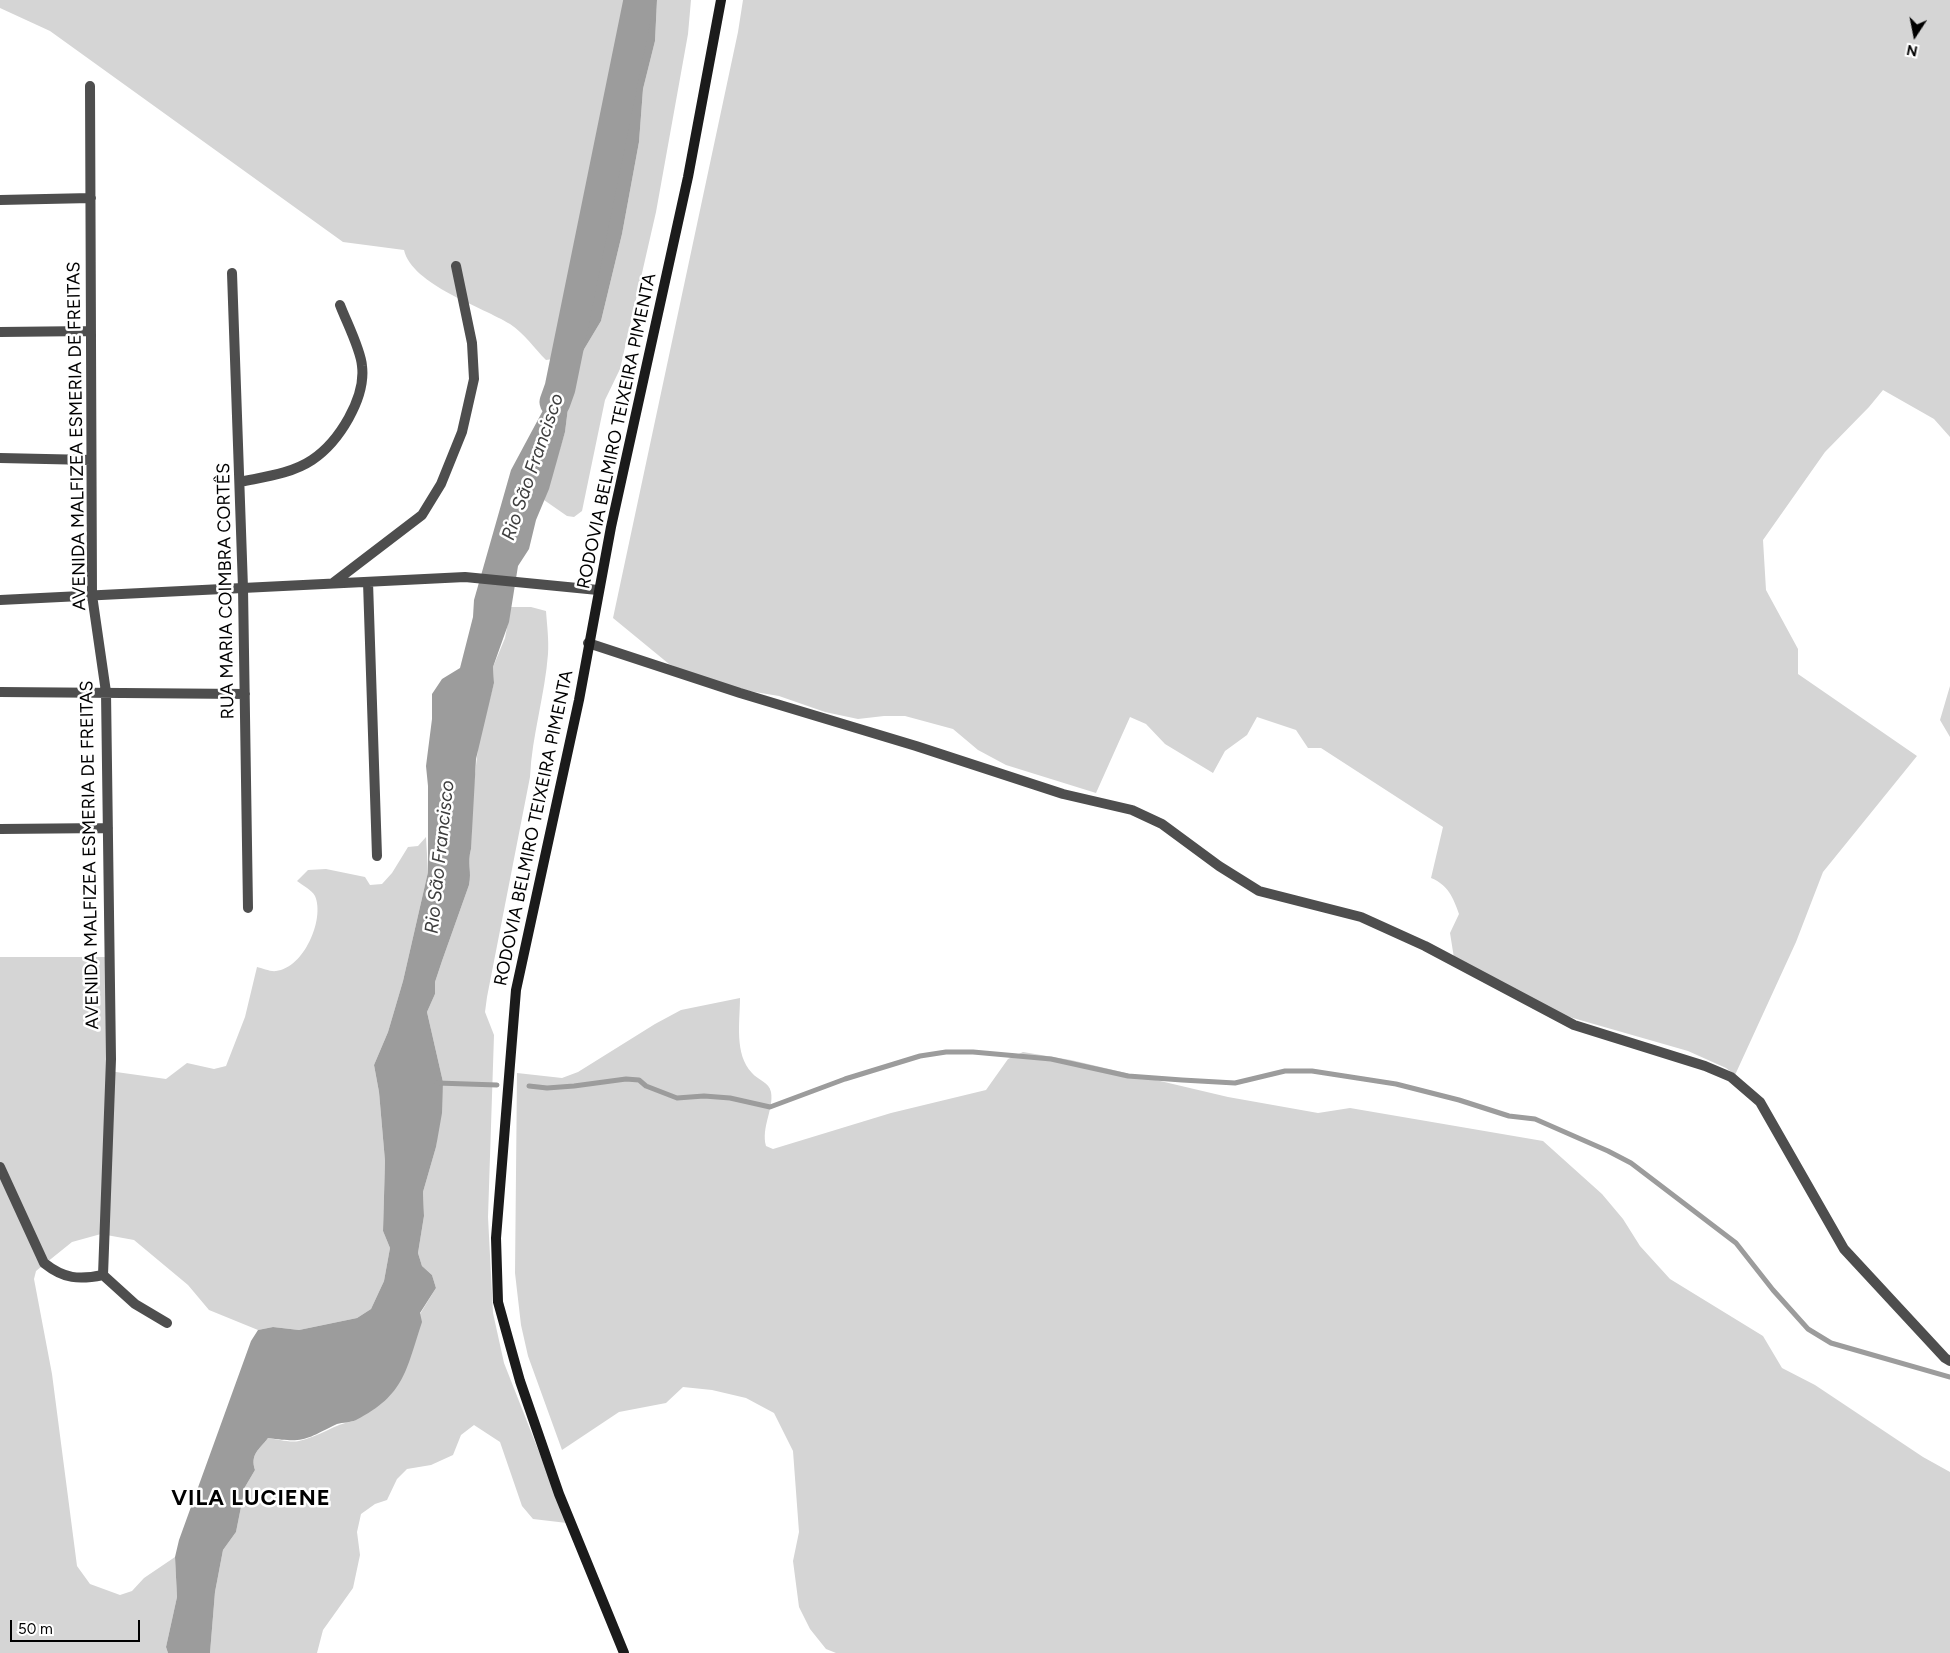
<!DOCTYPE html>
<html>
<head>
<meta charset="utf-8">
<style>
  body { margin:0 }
  #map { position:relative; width:1950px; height:1653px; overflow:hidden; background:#fff; font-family:Figtree,sans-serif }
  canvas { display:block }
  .north { position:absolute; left:1890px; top:10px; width:50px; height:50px; -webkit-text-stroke:4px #fff; paint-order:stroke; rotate:191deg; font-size:14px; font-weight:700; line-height:20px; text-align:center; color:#000 }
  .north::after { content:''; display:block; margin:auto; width:18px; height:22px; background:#000; clip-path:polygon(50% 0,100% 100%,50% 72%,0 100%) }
  .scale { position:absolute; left:10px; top:1620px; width:130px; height:22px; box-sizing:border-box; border:2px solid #000; border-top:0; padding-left:6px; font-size:15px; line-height:18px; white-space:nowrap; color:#000; -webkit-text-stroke:4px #fff; paint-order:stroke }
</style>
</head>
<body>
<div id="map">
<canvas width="1950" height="1653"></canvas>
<div class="north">N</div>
<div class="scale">50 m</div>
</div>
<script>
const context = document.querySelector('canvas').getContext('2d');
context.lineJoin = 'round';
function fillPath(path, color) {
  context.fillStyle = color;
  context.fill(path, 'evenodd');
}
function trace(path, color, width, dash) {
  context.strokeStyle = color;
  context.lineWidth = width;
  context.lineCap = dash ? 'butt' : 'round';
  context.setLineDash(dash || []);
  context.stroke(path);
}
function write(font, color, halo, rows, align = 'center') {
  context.font = font + ' Figtree,sans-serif';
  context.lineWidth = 5;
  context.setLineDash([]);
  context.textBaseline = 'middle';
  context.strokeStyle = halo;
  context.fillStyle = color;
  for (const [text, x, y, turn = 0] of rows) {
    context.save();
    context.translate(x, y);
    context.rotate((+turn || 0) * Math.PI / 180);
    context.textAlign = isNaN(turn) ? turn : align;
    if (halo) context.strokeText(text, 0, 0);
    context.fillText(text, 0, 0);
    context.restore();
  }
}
fillPath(new Path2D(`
  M0 0H637L632 36 624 70 622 95 624 117 602 152 597 175 585 291 572 322 567 357 546 360C535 349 524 333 510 324 483 307 412 285 404 250L343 242 50 31 0 8Z
  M657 0H691L688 34 656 212 620 369 605 400 582 511 574 517 567 516 544 500 565 432 571 384 580 356 601 321 622 234 639 142 643 89 655 41Z
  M743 0H1950V437L1934 419 1883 390 1869 407 1825 452 1763 540 1766 590 1798 649V674L1917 756 1823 872 1796 942 1735 1075 1726 1068 1688 1051 1552 1012 1454 958 1450 933 1459 914C1453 897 1448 885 1431 878L1443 827 1321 748H1308L1296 730 1257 717 1247 735 1225 751 1213 773 1165 744 1146 724 1130 717 1096 793 1006 765 978 750 953 729 905 716H884L858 719 825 712 779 696 719 686 669 664 613 618 738 32Z
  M511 607H531L546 611C547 625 549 640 548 654 545 695 532 735 530 777L487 997 485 1012 494 1035 488 1217 493 1313 504 1363 567 1523 533 1519 522 1506 500 1442 474 1425 461 1435 453 1455 431 1465 407 1469 397 1479 387 1500 375 1504 361 1514 357 1532 360 1555 353 1588 323 1630 317 1653H210L215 1592 223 1550 236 1532 245 1487 255 1470C250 1454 259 1450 268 1438 277 1439 290 1443 299 1441 319 1437 334 1424 354 1421L436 1288 432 1275 422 1266 418 1253 424 1216 423 1192 436 1147 443 1082 427 1012 435 994V982L442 961 469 885C472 871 467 864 471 849L472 801 479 739 494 683 493 667 505 638Z
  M1950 686V737L1940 720Z
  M426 837 428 872 403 981 388 1032 374 1065 379 1092 385 1161 383 1231 390 1248 384 1281 371 1309 357 1318 299 1330 273 1327 258 1330 209 1310 188 1285 134 1240 101 1234 72 1242 36 1271 34 1279 52 1374 77 1566 90 1584 120 1595 132 1591 144 1578 175 1557 177 1597 166 1647 168 1653H0V957H112L109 1071 166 1079 187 1063 214 1069 226 1066 245 1017 257 967C262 968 271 972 276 971 304 968 325 919 315 896 312 890 302 885 297 881L308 870 326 869 365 877 370 885 382 884 392 873 408 847 418 846Z
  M740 998C740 1022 734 1054 752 1073 758 1080 769 1082 771 1092 774 1109 761 1127 766 1146L773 1149 891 1113 986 1090 1008 1059 1023 1052 1071 1060 1228 1097 1318 1113 1350 1108 1543 1141 1602 1194 1623 1219 1640 1246 1670 1279 1763 1336 1782 1368 1815 1385 1923 1457 1950 1472V1653H836L826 1649 810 1629 799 1607 793 1561 799 1532 793 1451 774 1413 746 1398 712 1390 683 1387 666 1403 619 1412 562 1450 528 1356 521 1325 515 1273 517 1073 562 1078 578 1072 655 1024 681 1010Z`), '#d5d5d5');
fillPath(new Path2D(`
  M637 0H657L655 41 643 89 639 142 622 234 601 321 580 356 571 384 565 432 549 489 536 520 529 549 518 566 509 622 493 667 494 683 476 759 471 849C467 864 472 871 469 885L442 961 435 982V994L427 1012 443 1082 442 1113 436 1147 423 1192 424 1216 418 1253 422 1266 432 1275 436 1288 420 1313 422 1322C406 1370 405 1395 356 1420 350 1423 343 1422 337 1424 304 1440 305 1443 268 1438 259 1450 250 1454 255 1470L245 1487 236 1532 223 1550 215 1592 210 1653H168L166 1647 177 1597 175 1557 179 1540 251 1341 258 1330 273 1327 299 1330 357 1318 371 1309 384 1281 390 1248 383 1231 385 1161 379 1092 374 1065 388 1032 403 981 428 872V786L426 766 432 719V694L442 679 460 668 473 617 474 600 511 470 555 388 557 376 567 357 572 322 585 291 597 175 602 152 624 117 622 95 624 70 632 36Z`), '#9c9c9c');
trace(new Path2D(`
  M437 1083 497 1085
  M529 1086 547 1088 574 1086 626 1079 639 1080 646 1086 677 1098 704 1096 730 1098 770 1107 845 1079 920 1056 946 1052H973L1051 1059 1128 1076 1182 1080 1235 1083 1285 1071H1312L1396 1084 1459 1100 1509 1116 1535 1119 1608 1151 1631 1163 1736 1243 1773 1290 1808 1329 1831 1343 1950 1377`), '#9c9c9c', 5);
trace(new Path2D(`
  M555 402 560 388 639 0`), '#9c9c9c', 31);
trace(new Path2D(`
  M90 86 92 595 106 692 111 1059 103 1275 135 1304 167 1323
  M0 200 91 198
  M232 273 243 588 248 908
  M0 332 91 331
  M0 458 91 460
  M240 482C263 477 291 474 312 460 339 442 366 398 362 366 361 350 346 321 340 305
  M368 582 377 856
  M333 583 422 515 441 484 462 432 474 379 472 343 456 266
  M0 600 465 577 598 590
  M588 643 740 693 916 746 1063 794 1132 810 1162 824 1219 866 1259 891 1361 917 1425 946 1574 1025 1705 1066 1731 1077 1760 1102 1844 1249 1945 1358 1950 1361
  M0 692 245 694
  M0 829 108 828
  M0 1167 44 1263C64 1279 79 1280 103 1275`), '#4e4e4e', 10);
trace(new Path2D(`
  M624 1653 559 1494 520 1381 498 1302 496 1238 516 990 579 700 611 527 688 177 721 0`), '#1b1b1b', 10);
write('18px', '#000', '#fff', [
  ["RODOVIA BELMIRO TEIXEIRA PIMENTA",617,431,-78],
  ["AVENIDA MALFIZEA ESMERIA DE FREITAS",77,436,-91],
  ["RUA MARIA COIMBRA CORTÊS",226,591,-91],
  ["RODOVIA BELMIRO TEIXEIRA PIMENTA",534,828,-78],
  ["AVENIDA MALFIZEA ESMERIA DE FREITAS",90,855,-91]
]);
write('italic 19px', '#3d3d3d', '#fff', [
  ["Rio São Francisco",533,467,-71],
  ["Rio São Francisco",440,857,-84]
]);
context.letterSpacing = '1px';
write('bold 22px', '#000', '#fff', [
  ["VILA LUCIENE",251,1499]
]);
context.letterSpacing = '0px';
</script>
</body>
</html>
